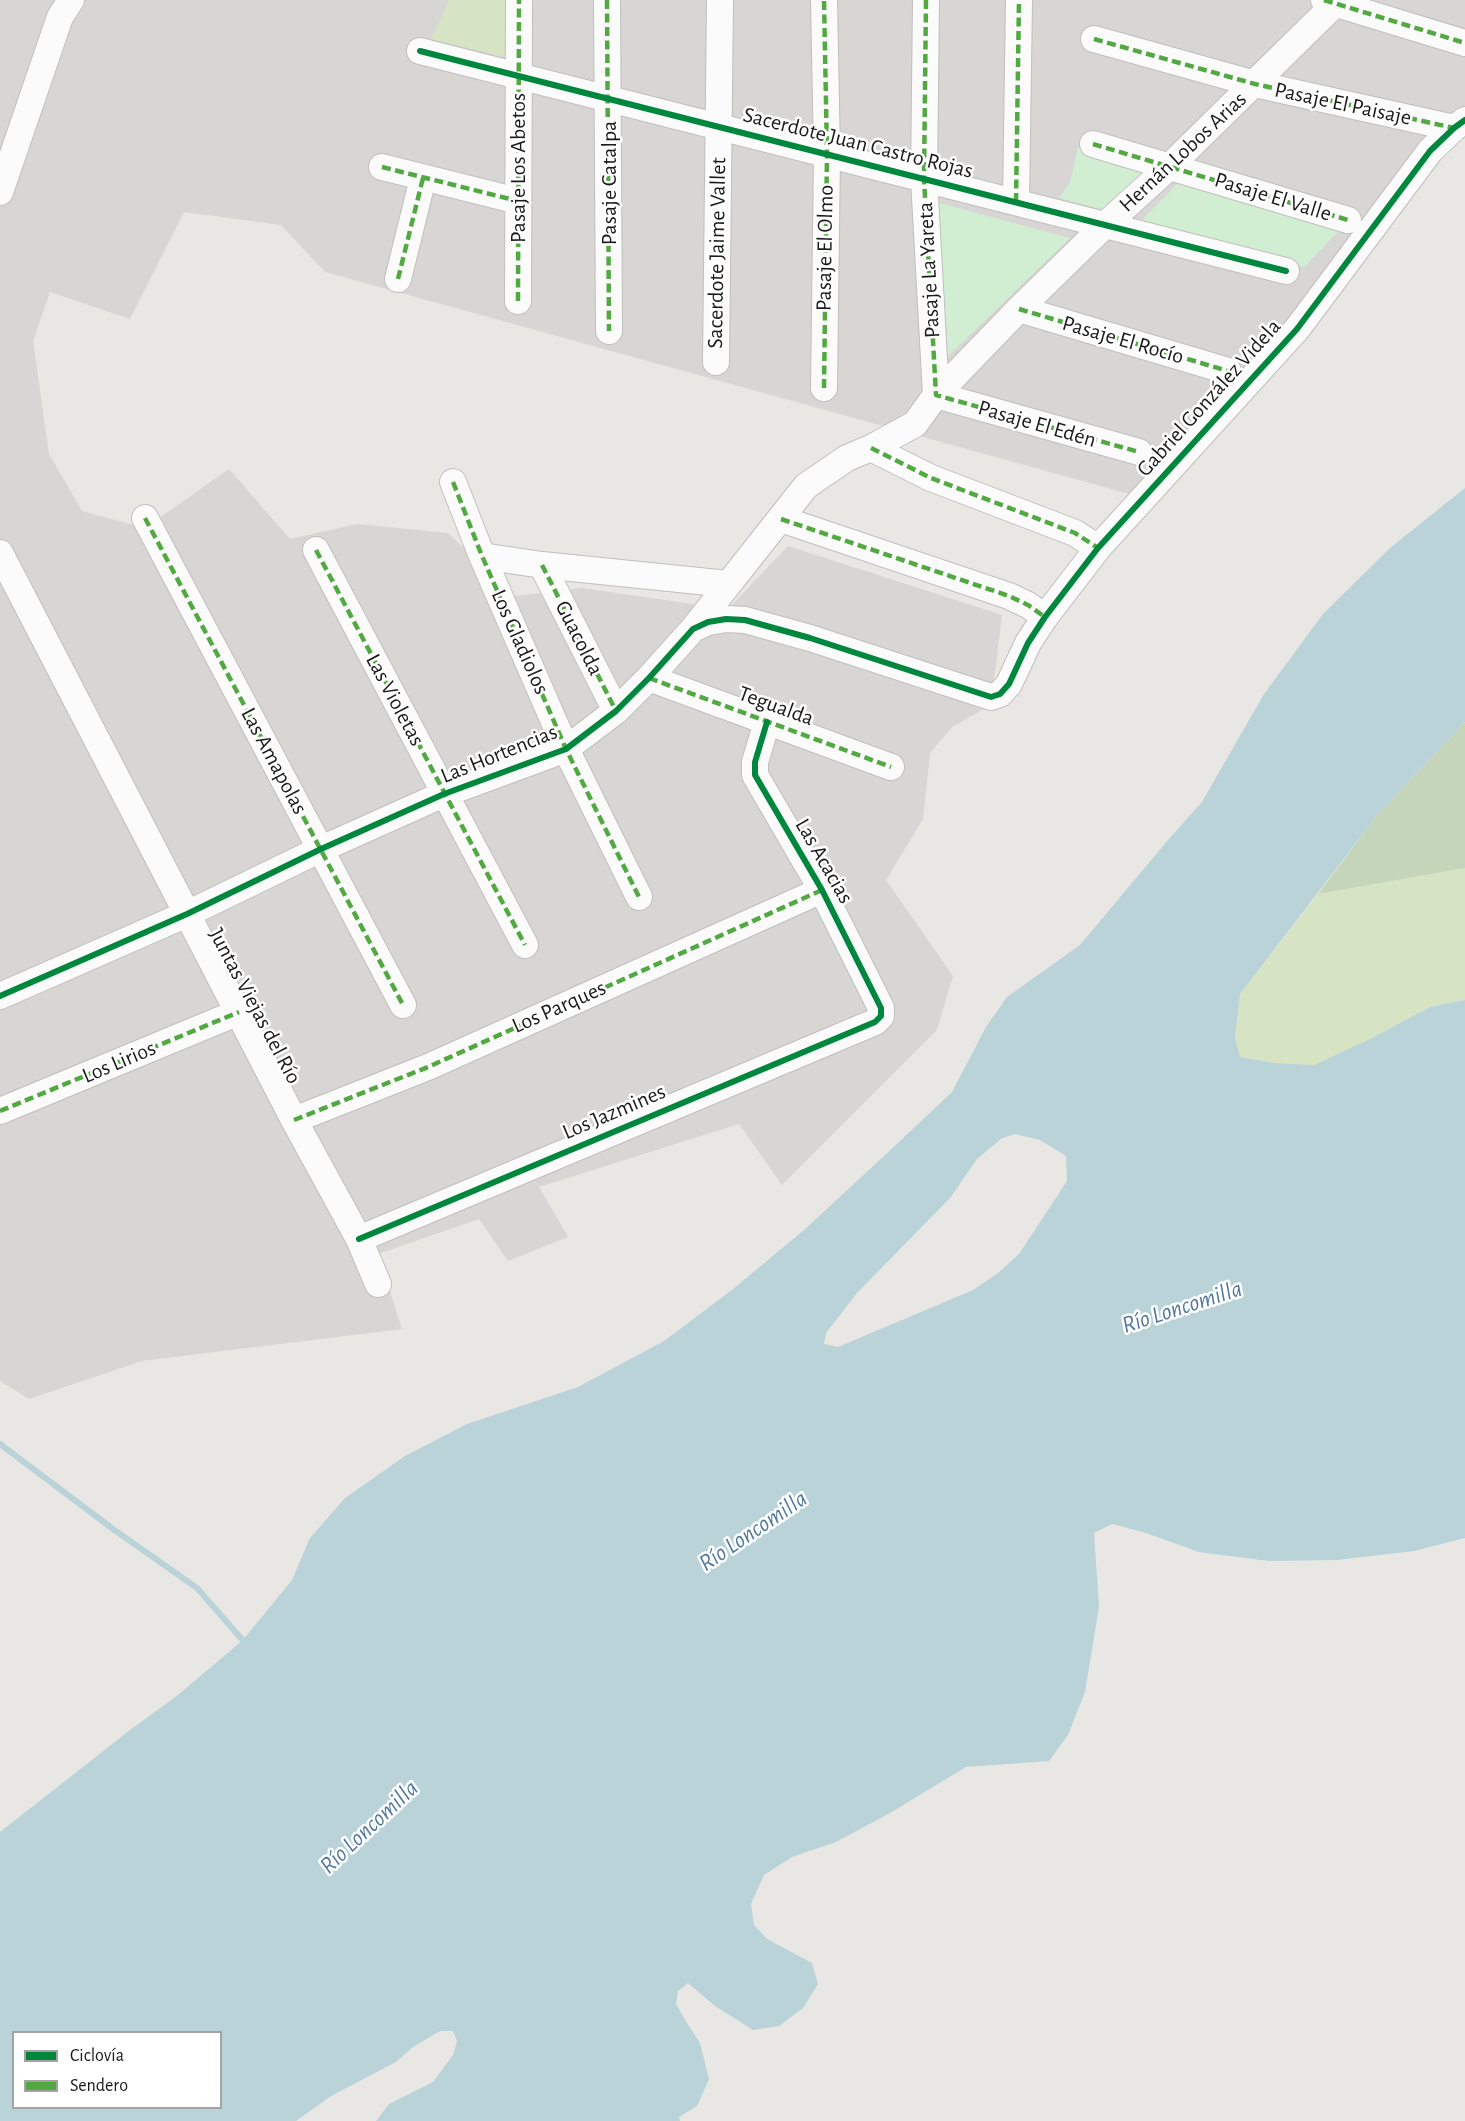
<!DOCTYPE html>
<html>
<head>
<meta charset="utf-8">
<style>
  body { margin:0 }
  #map { position:relative; width:1465px; height:2121px; overflow:hidden; background:#e9e7e3; font-family:"Alegreya Sans",sans-serif }
  canvas { display:block }
  .legend { position:absolute; left:12px; top:2031px; width:210px; height:78px; box-sizing:border-box; background:#fff; border:2px solid #a3a3a3; margin:0; padding:8px 10px; list-style:none; font-size:18px; color:#1a1a1a }
  .legend li { display:flex; align-items:center; gap:12px; height:30px }
  .legend b { width:30px; border:2px solid #a3a3a3 }
</style>
</head>
<body>
<div id="map">
<canvas width="1465" height="2121"></canvas>
<ul class="legend">
<li><b style="height:8px;background:#00873e"></b>Ciclovía</li>
<li><b style="height:8px;background:#52a942"></b>Sendero</li>
</ul>
</div>
<script>
const context = document.querySelector('canvas').getContext('2d');
context.lineJoin = 'round';
function fillPath(path, color) {
  context.fillStyle = color;
  context.fill(path, 'evenodd');
}
function trace(path, color, width, dash) {
  context.strokeStyle = color;
  context.lineWidth = width;
  context.lineCap = dash ? 'butt' : 'round';
  context.setLineDash(dash || []);
  context.stroke(path);
}
function write(font, color, halo, rows, align = 'center') {
  context.font = font + ' "Alegreya Sans",sans-serif';
  context.lineWidth = 5;
  context.setLineDash([]);
  context.textBaseline = 'middle';
  context.strokeStyle = halo;
  context.fillStyle = color;
  for (const [text, x, y, turn = 0] of rows) {
    context.save();
    context.translate(x, y);
    context.rotate((+turn || 0) * Math.PI / 180);
    context.textAlign = isNaN(turn) ? turn : align;
    if (halo) context.strokeText(text, 0, 0);
    context.fillText(text, 0, 0);
    context.restore();
  }
}
fillPath(new Path2D(`
  M0 0H1465V109L1144 498 325 272 281 225 184 212 130 319 50 292 33 341 49 454 82 511 145 528 229 469 290 539 357 524 448 533 515 596 582 588 728 609 788 546 1002 615 991 705 952 727 930 753 923 819 886 880 953 976 937 1030 782 1185 739 1124 539 1187 568 1237 508 1261 479 1219 378 1254 402 1329 142 1361 29 1399 0 1381Z`), '#d8d6d4');
fillPath(new Path2D(`
  M449 0H507L506 57 431 39Z
  M1465 868V1000L1430 1007 1374 1037 1314 1065 1275 1063 1240 1057 1235 1038 1240 994 1318 894Z`), '#d6e4c4');
fillPath(new Path2D(`
  M1465 722V868L1318 894 1379 813Z`), '#c5d5ba');
fillPath(new Path2D(`
  M1078 147 1150 170 1101 209 1059 198 1070 182Z
  M1183 178 1343 227 1304 267 1142 220Z
  M939 203 1070 238 939 365Z`), '#d2eed2');
fillPath(new Path2D(`
  M1465 488V722L1379 813 1240 994 1235 1038 1240 1057 1275 1063 1314 1065 1374 1037 1430 1007 1465 1000V1538L1414 1551 1337 1560 1269 1561 1199 1552 1143 1532 1112 1524 1094 1533 1099 1607 1085 1692 1068 1735 1049 1761 966 1767 890 1813 836 1842 792 1857 764 1875 751 1904 754 1925 767 1939 812 1963 818 1984 803 2008 779 2026 753 2030 715 2006 688 1983 678 1991 676 2004 687 2023 700 2043 709 2079 697 2106 679 2117 680 2121H376L389 2104 433 2082 453 2055 457 2041 453 2031H440L413 2047 396 2062 331 2096 296 2121H0V1832L130 1730 178 1695 243 1640 292 1580 310 1538 345 1498 405 1456 467 1424 578 1387 664 1341 733 1289 804 1230 884 1156 952 1092 986 1027 1007 997 1080 945 1168 840 1202 802 1264 694 1323 614 1390 548ZM1015 1134 1040 1140 1066 1156 1067 1181 1019 1254 998 1273 973 1290 838 1347 824 1344 826 1333 857 1293 950 1198 977 1159 1002 1138ZM14 2032H220V2108H14Z`), '#b9d3d9');
trace(new Path2D(`
  M0 1444 113 1529 197 1588 247 1645`), '#b9d3d9', 6);
const minor = new Path2D(`
  M607 0 609 331
  M926 0 924 179 936 395 1139 452
  M1324 0 1465 43
  M1094 39 1255 84 1454 128
  M420 51 1286 271
  M1093 144 1348 220
  M382 167 518 201
  M0 192 60 17 71 0
  M1016 202 1019 0
  M398 279 423 178
  M518 301 519 0
  M1019 309 1228 371
  M716 362 720 0
  M824 388 827 154 824 0
  M871 448 931 478 1075 533 1098 548
  M453 482 482 556 566 749 639 897
  M145 518 403 1005
  M781 519 1009 596 1028 605 1045 617
  M316 550 525 945
  M0 553 294 1120 359 1239 378 1284
  M482 556 542 565 728 584
  M542 565 616 711
  M693 629 806 486 847 458 871 448 915 424 936 395 1019 309 1105 225 1170 166 1339 0
  M649 678 891 767
  M0 996 187 914 321 849 444 794 566 749 616 711 649 678 693 629 708 622 726 619 745 620 810 638 991 697 1000 694 1009 684 1028 643 1045 617 1098 548 1297 329 1430 151 1454 128 1465 120
  M0 1111 239 1012
  M294 1120 428 1067 822 890
  M359 1239 875 1022 881 1016V1008L822 890 755 775V762L767 722`);
trace(minor, '#c0bfbd', 28);
trace(minor, '#fcfbfb', 26);
trace(new Path2D(`
  M607 0 609 331
  M926 0 924 179 936 395 1139 452
  M1324 0 1465 43
  M1094 39 1255 84 1454 128
  M1093 144 1348 220
  M382 167 518 201
  M1016 202 1019 0
  M398 279 423 178
  M518 301 519 0
  M1019 309 1228 371
  M824 388 827 154 824 0
  M871 448 931 478 1075 533 1098 548
  M453 482 482 556 566 749 639 897
  M145 518 403 1005
  M781 519 1009 596 1028 605 1045 617
  M316 550 525 945
  M542 565 616 711
  M649 678 891 767
  M0 1111 239 1012
  M294 1120 428 1067 822 890`), '#52a942', 4.5, [9, 4.5]);
trace(new Path2D(`
  M420 51 1286 271
  M0 996 187 914 321 849 444 794 566 749 616 711 649 678 693 629 708 622 726 619 745 620 810 638 991 697 1000 694 1009 684 1028 643 1045 617 1098 548 1297 329 1430 151 1454 128 1465 120
  M359 1239 875 1022 881 1016V1008L822 890 755 775V762L767 722`), '#00873e', 6);
write('22px', '#1a1a1a', '#fff', [
  ["Pasaje El Paisaje",1343,104,12],
  ["Sacerdote Juan Castro Rojas",858,143,14],
  ["Hernán Lobos Arias",1183,152,-43],
  ["Pasaje Los Abetos",518,168,-90],
  ["Pasaje Catalpa",609,183,-90],
  ["Pasaje El Valle",1273,197,17],
  ["Pasaje El Olmo",825,248,-89],
  ["Sacerdote Jaime Vallet",717,253,-89],
  ["Pasaje La Yareta",929,270,-93],
  ["Pasaje El Rocío",1123,340,16],
  ["Gabriel González Videla",1209,398,-48],
  ["Pasaje El Edén",1037,424,16],
  ["Guacolda",579,638,63],
  ["Los Gladiolos",520,642,66],
  ["Las Violetas",395,700,62],
  ["Tegualda",776,706,20],
  ["Las Hortencias",499,754,-22],
  ["Las Amapolas",274,761,62],
  ["Las Acacias",824,861,60],
  ["Juntas Viejas del Río",255,1006,62],
  ["Los Parques",559,1007,-24],
  ["Los Lirios",119,1062,-23],
  ["Los Jazmines",614,1112,-23]
]);
write('italic 24px', '#5179a0', '#fff', [
  ["Río Loncomilla",1182,1307,-18],
  ["Río Loncomilla",753,1531,-34],
  ["Río Loncomilla",369,1827,-43]
]);
</script>
</body>
</html>
